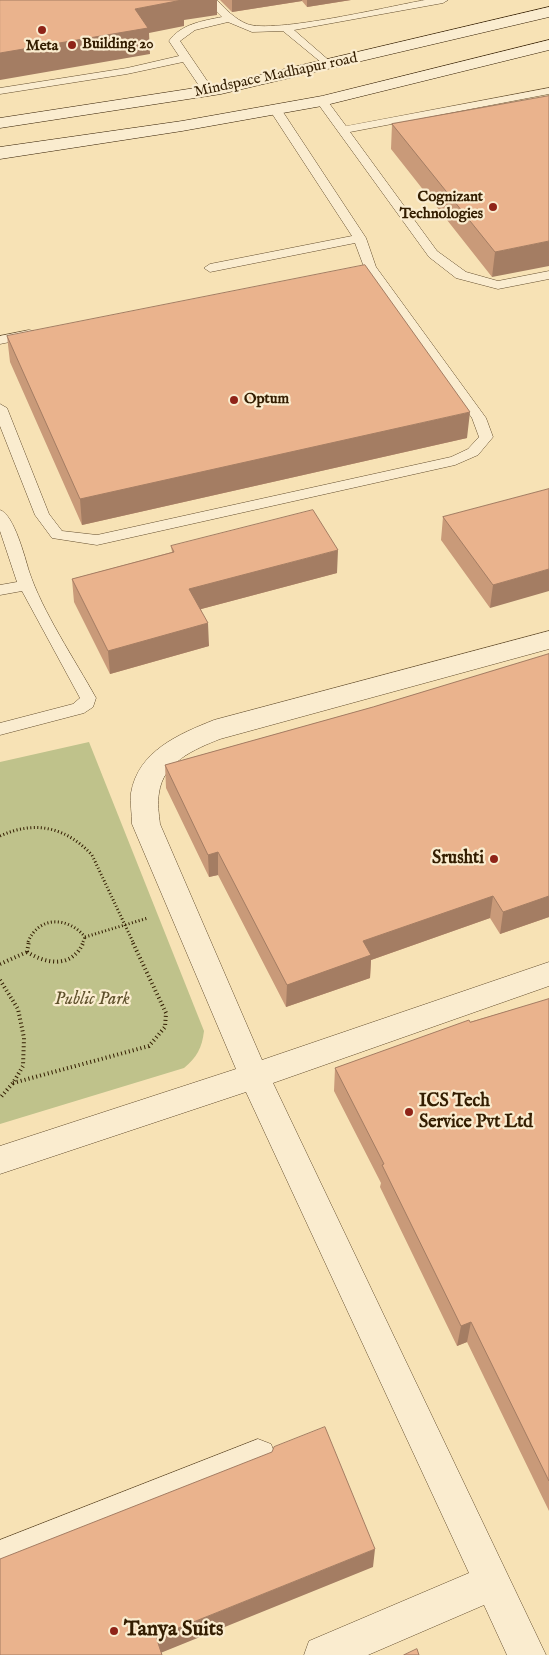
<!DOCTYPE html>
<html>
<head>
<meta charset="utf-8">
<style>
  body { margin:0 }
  canvas { display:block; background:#f7e2b5 }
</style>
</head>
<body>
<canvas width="549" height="1655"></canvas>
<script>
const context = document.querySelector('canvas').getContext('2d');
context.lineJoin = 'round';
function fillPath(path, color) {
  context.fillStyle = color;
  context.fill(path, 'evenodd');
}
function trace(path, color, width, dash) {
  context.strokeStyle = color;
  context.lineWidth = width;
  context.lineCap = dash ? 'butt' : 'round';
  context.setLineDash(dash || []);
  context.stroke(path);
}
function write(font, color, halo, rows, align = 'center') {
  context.font = font + ' "IM FELL English",serif';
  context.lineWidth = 4.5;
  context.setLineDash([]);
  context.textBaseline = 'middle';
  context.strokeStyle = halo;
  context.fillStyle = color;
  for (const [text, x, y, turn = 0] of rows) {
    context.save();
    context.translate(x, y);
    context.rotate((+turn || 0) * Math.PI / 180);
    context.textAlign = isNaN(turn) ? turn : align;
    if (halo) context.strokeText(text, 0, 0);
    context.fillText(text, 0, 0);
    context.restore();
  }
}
fillPath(new Path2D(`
  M89 742 204 1031C202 1048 197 1057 184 1068L0 1124V762Z`), '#bfc28b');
const lane = new Path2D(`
  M206 0H217C225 9 235 19 247 24 274 34 391 6 425 0H448L443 3 294 30 332 63V67L328 68 283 31 252 32 228 22 195 30 180 41 214 91 208 94 204 93 183 62 127 74 0 94V88L127 68 179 56 169 41C181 24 202 21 222 17Z
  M549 88V94L350 132 437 251 466 272 498 281 549 271V279L498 289 456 278 429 257 316 101 322 98 326 99 346 126Z
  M275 106 281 109 366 238 376 267 486 418 493 437 478 455 455 465 97 545 52 538 35 515 0 426V404L7 408 49 514 62 531 97 535 451 457 468 449 479 437 472 418 364 267 355 243 210 272 204 268 210 264 352 236 269 109Z
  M29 330 34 331 36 334 34 337 0 344V336Z
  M0 510C14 514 25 558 29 571 42 611 75 660 96 698L93 707 84 713 0 735V723L73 704 80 698 22 591 0 595V585L17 582 0 531Z`);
const street = new Path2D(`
  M549 631V649L220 739C195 749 163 762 159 793 157 803 159 814 160 824L262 1060 549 962V986L273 1083 546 1655H507L484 1605 368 1655H304L309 1641 469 1573 246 1092 0 1174V1146L236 1069 132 824C132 814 130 803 131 793 138 751 179 734 214 720Z
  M258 1439 271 1444 276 1457 271 1470 0 1578V1540Z`);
const secondary = new Path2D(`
  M549 7V17L221 94 0 128V118L221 84Z
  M549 40V50L322 106 182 131 0 159V147L182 121 322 96Z`);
trace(lane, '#644e2e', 1);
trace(street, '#644e2e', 1);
trace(secondary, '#331d01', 1);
trace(new Path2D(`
  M0 836C35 820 66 827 92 855L133 942
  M85 937 148 918
  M28 942C39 915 69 917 85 937
  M83 942 85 937`), '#331d01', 3, [1, 2.5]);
trace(new Path2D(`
  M27 952 29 941
  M27 952C48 965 73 968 84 941
  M0 964 27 952
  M0 980 18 1009 24 1038 23 1066 13 1083 0 1098
  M13 1083 149 1046 165 1027 166 1013 132 941`), '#331d01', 4, [1, 3]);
fillPath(lane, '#faeccf');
fillPath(street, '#faeccf');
fillPath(secondary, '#faeccf');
fillPath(new Path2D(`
  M220 0H351L307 7 302 1 232 12Z
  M549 96 492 277 391 149 392 124Z
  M7 336 467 438 82 525 10 362Z
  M549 489 490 608 441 540 443 517Z
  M171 546 337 573 201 609 209 646 110 674 74 602 72 579 172 552Z
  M549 654V917L500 934 490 918 371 960 370 978 286 1007 218 875 209 877 166 788 165 765 373 707Z
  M549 999V1511L467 1342 457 1346 380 1187 381 1183 334 1091 335 1068 470 1022Z`), '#c99a79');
fillPath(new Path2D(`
  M179 0H217V15L184 20V26L149 33 150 54 0 80V53L135 9Z
  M232 0H302V1L232 12Z
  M307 0H351L307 7Z
  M549 241V266L492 277 495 252Z
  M470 412 467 438 82 525 80 499Z
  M338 550 337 573 190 612 189 589Z
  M549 569V591L490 608 493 585Z
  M208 623 209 646 110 674 108 651Z
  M218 852V875L209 877 208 855Z
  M493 896 490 918 371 960 370 978 286 1007 287 985 363 941Z
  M549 896V917L500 934 503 912Z
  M471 1322 467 1342 457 1346 461 1326Z
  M375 1549 373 1567 158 1654 156 1637Z`), '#a47d63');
const building = new Path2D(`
  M0 0H182L135 9 148 28 0 53Z
  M549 96V241L495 252 392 124Z
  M365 265 470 412 80 499 7 336Z
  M549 489V569L493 585 443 517Z
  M313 510 338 550 189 589 208 623 108 651 72 579 174 552 171 546Z
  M549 654V896L503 912 493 896 363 941 371 955 287 985 218 852 208 855 165 765 373 707Z
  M549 999V1481L471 1322 461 1326 382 1165 384 1164 335 1068 469 1020 470 1022Z
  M325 1427 375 1549 156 1637 162 1655H0V1559L272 1452 274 1447Z
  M417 1649 419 1655H404Z`);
fillPath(building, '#eab38d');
trace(building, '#a47d63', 1);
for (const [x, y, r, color] of [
  [42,30,5,"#8f2418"],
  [72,45,5,"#8f2418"],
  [493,207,5,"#8f2418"],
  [234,400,5,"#8f2418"],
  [494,859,5,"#8f2418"],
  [409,1112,5,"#8f2418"],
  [114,1631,5,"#8f2418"]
]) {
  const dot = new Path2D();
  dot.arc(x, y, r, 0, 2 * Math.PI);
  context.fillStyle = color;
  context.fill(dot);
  trace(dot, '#faeccf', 2);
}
write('bold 15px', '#331d01', '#faeccf', [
  ["Building 20",82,45],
  ["Meta",42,47,"center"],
  ["Cognizant",483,198,"right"],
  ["Technologies",483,215,"right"],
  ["Optum",244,400]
], 'left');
write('15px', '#331d01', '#faeccf', [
  ["Mindspace Madhapur road",276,76,-12]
]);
write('bold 18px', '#331d01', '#faeccf', [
  ["Srushti",484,859],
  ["ICS Tech",419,1102,"left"],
  ["Service Pvt Ltd",419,1123,"left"]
], 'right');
write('italic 18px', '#5d4f2a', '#faeccf', [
  ["Public Park",92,1000]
]);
write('bold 21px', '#331d01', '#faeccf', [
  ["Tanya Suits",124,1631]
], 'left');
</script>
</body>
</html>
